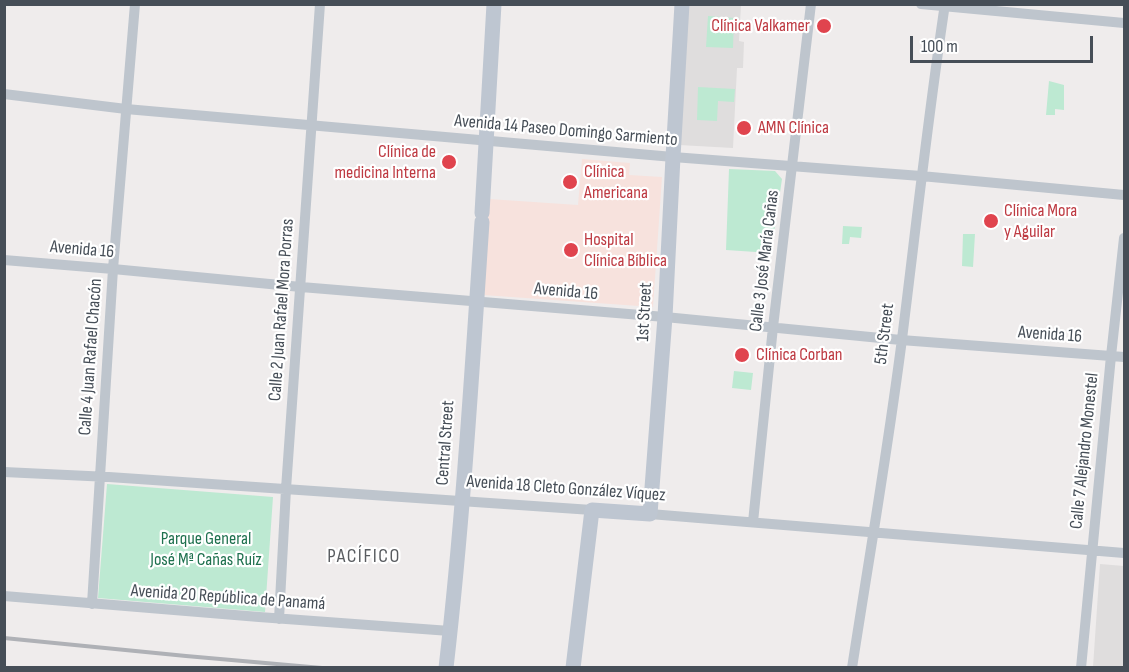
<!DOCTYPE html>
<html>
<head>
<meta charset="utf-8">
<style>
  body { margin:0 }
  #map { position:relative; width:1129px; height:672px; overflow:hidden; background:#efecec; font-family:"Sofia Sans Condensed",sans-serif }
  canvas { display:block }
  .frame { position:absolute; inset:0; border:6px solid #464e57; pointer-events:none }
  .scale { position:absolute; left:910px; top:36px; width:183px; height:27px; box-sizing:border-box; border:3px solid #464e57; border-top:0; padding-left:8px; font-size:18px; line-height:21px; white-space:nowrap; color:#464e57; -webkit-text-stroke:4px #fff; paint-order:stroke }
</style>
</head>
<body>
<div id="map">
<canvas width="1129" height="672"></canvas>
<div class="frame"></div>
<div class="scale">100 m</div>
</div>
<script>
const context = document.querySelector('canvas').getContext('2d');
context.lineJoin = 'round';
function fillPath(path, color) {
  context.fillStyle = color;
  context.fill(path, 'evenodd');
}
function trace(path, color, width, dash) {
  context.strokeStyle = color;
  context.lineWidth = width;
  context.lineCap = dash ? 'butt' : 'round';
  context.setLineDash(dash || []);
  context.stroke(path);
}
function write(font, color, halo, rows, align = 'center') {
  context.font = font + ' "Sofia Sans Condensed",sans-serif';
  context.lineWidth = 4.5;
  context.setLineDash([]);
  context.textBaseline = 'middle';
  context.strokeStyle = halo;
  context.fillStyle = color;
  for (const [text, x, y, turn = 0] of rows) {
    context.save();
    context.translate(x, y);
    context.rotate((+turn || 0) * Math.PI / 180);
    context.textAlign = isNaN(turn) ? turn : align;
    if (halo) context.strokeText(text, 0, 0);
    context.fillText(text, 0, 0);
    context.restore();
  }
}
fillPath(new Path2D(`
  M687 5H741L739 41 744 42 743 68H737L733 148 679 145Z
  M1100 564 1124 566V667H1093Z`), '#dfdddd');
fillPath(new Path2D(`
  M582 159 630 163 629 175 662 177 653 307 483 295 489 199 578 205Z`), '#f7e2dd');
fillPath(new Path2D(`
  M708 16 734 18 733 48 706 47Z
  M1049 81 1064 85V110L1055 109V115H1046Z
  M698 87 735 89 734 102 718 101 717 121 697 120Z
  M729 169 775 171 782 179 771 253 726 250Z
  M843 226 862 227 861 238 850 237 849 244H842Z
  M963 234H975L973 267 962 266Z
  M734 371 753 373 751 390 732 388Z
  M107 484 273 497 265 612 98 598Z`), '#bde9d2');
trace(new Path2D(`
  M921 4 1124 23
  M4 94 126 109 673 157 921 176 1124 195
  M4 260 113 269 301 287 665 317 901 340 1124 357
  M4 472 109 477 592 510
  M650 514 1124 553
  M753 522 773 327 811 4
  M4 596 259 617 450 631
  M92 604 113 269 135 4
  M279 619 286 489 320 4
  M852 668C869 558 888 449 902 339 916 227 928 116 945 4
  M1081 668 1111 356 1124 238`), '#bec5cd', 10);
trace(new Path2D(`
  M482 213 494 4
  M446 668C463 520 472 371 482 222
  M573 668 592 510 650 514 665 317 673 157 682 4`), '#bec6d1', 15);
trace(new Path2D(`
  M4 638 186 656 322 668`), '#afb1b6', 4);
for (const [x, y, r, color] of [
  [824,26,8,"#e0444e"],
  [744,128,8,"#e0444e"],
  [449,162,8,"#e0444e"],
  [570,182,8,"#e0444e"],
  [991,221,8,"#e0444e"],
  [571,250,8,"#e0444e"],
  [742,355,8,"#e0444e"]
]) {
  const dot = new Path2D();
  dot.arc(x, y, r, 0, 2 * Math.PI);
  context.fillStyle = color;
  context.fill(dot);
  trace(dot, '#fff', 2);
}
write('18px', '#be3a42', '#fff', [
  ["Clínica Valkamer",810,26,"right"],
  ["AMN Clínica",758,128],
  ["Clínica de",436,152,"right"],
  ["medicina Interna",436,173,"right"],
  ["Clínica",584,172],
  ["Americana",584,193],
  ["Clínica Mora",1004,211],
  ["y Aguilar",1004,232],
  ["Hospital",584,240],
  ["Clínica Bíblica",584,261],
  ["Clínica Corban",756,355]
], 'left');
write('18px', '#464e57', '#fff', [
  ["Avenida 14 Paseo Domingo Sarmiento",566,131,5],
  ["Avenida 16",82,250,5],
  ["Calle 3 José María Cañas",765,261,-83],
  ["Avenida 16",566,292,5],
  ["Calle 2 Juan Rafael Mora Porras",282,310,-86],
  ["1st Street",645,312,-87],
  ["5th Street",885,334,-83],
  ["Avenida 16",1050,335,4],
  ["Calle 4 Juan Rafael Chacón",91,357,-86],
  ["Central Street",446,443,-86],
  ["Calle 7 Alejandro Monestel",1085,451,-84],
  ["Avenida 18 Cleto González Víquez",566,489,4],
  ["Avenida 20 República de Panamá",228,598,4]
]);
write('18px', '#1f714f', '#fff', [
  ["Parque General",206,539],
  ["José Mª Cañas Ruíz",206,560]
]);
context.letterSpacing = '1.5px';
write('20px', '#595c60', '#fff', [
  ["PACÍFICO",364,557]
]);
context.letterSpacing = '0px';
</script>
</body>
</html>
